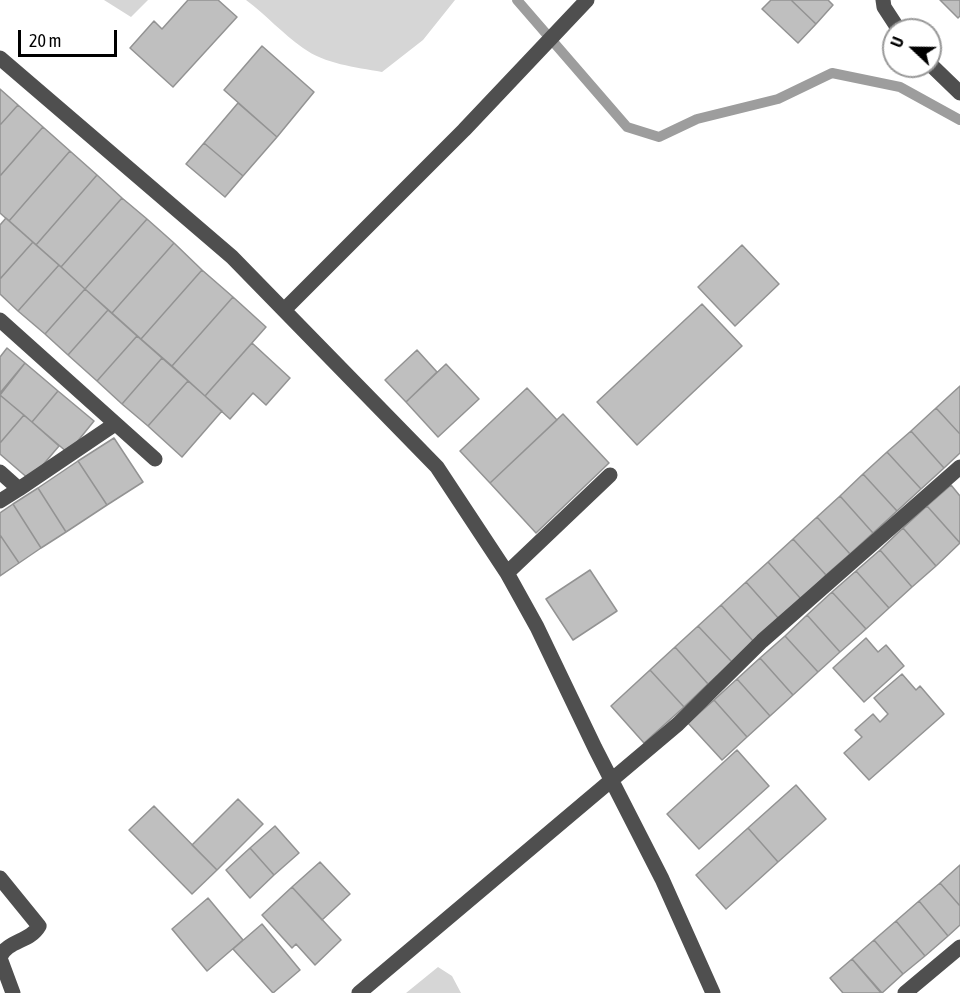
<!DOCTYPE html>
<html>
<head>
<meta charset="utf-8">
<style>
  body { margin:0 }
  #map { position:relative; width:960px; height:993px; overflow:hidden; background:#fff; font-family:"Asap Condensed",sans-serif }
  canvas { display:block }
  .north { position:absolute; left:882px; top:18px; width:60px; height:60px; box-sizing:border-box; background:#fff; border:2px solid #999; border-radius:50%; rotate:292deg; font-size:16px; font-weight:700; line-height:24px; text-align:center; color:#000 }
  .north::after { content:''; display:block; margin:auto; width:21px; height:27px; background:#000; clip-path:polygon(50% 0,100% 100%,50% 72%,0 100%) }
  .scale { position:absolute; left:18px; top:30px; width:99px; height:27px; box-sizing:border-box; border:3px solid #000; border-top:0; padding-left:8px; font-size:18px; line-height:21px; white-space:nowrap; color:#000; -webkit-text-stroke:4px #fff; paint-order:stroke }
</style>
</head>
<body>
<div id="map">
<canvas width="960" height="993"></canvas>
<div class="north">U</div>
<div class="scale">20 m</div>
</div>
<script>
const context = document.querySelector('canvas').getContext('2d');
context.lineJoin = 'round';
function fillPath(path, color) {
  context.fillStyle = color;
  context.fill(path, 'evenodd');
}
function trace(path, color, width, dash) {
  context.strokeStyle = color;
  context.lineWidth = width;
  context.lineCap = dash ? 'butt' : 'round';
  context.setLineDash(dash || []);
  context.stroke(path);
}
fillPath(new Path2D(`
  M104 0H148L131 17Z
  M246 0H455L423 40 382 72C355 67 325 64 303 48 283 34 266 15 246 0Z
  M438 967 452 976 461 993H406Z`), '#d6d6d6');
trace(new Path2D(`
  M517 0 627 127 659 137 697 119 778 99 832 73 900 87 960 120`), '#9d9d9d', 10);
const building = new Path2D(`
  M188 0H218L237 17 173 87 130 48 154 21 162 29Z
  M771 0H791L816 24 798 43 762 9Z
  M791 0H828L833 5 816 24Z
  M940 0H960V16L958 18Z
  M262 46 314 92 277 137 224 90Z
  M0 89 18 105 0 125Z
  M238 103 277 137 243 176 204 143Z
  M18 105 43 127 0 176V125Z
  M43 127 70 151 9 221 0 213V176Z
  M204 143 243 176 225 197 186 164Z
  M70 151 97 175 36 245 9 221Z
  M97 175 122 198 61 267 36 245Z
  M122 198 147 219 85 289 61 267Z
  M6 218 33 242 0 279V225Z
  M147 219 174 243 112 313 85 289Z
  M33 242 59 265 18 311 0 294V279Z
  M174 243 202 270 141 339 112 313Z
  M742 245 779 284 735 326 698 287Z
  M59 265 85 289 45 334 18 311Z
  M202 270 233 297 172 366 141 339Z
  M85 289 108 310 68 355 45 334Z
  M233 297 266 327 205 396 172 366Z
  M702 304 742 346 637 445 597 402Z
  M108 310 137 336 97 381 68 355Z
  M137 336 162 358 122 404 97 381Z
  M252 343 290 378 266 405 253 393 230 419 205 396Z
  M7 348 25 363 0 393V357Z
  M417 350 437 372 406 402 385 380Z
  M162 358 188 381 148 426 122 404Z
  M25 363 58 391 32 422 0 395Z
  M446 364 479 399 438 437 406 402Z
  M188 381 222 411 182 457 148 426Z
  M960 386V434L936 408Z
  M527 388 557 420 490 483 460 451Z
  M58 391 94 421 68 453 32 422Z
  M1 396 24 415 0 443V397Z
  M936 408 960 434V453L944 468 911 431Z
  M563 414 609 463 536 533 490 483Z
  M24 415 59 446 30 480 0 454V443Z
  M911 431 944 468 921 489 887 452Z
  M114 438 143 482 107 505 78 461Z
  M887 452 921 489 897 511 863 474Z
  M78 461 107 505 66 532 38 488Z
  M863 474 897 511 873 533 840 496Z
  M951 485 960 496V543L927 506Z
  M38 488 66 532 41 548 13 504Z
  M840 496 873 533 850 554 817 517Z
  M13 504 41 548 19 563 0 535V513Z
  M927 506 960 543 936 566 903 528Z
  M817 517 850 554 826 575 793 539Z
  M903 528 936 566 912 587 880 550Z
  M0 535 19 563 0 576Z
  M793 539 826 575 801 599 768 562Z
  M880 550 912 587 889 608 856 571Z
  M768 562 801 599 779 619 746 582Z
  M590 570 617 611 573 640 546 599Z
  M856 571 889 608 866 629 832 592Z
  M746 582 779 619 754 642 721 605Z
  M832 592 866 629 840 652 807 615Z
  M721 605 754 642 732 662 698 626Z
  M807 615 840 652 818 672 785 636Z
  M698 626 732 662 708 684 675 647Z
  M785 636 818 672 793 695 760 658Z
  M866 638 878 652 886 645 904 666 864 702 833 668Z
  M675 647 708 684 684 707 650 670Z
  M760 658 793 695 770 716 737 679Z
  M650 670 684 707 644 743 611 706Z
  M902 674 916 690 920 686 944 714 869 780 844 753 862 737 855 730 873 714 880 722 888 714 874 698Z
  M737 679 770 716 747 737 714 700Z
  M714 700 747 737 722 760 688 723Z
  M737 750 769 786 699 849 667 814Z
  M796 785 826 819 778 862 748 828Z
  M238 799 263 824 217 870 192 845Z
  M154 806 217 870 192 894 129 830Z
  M275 826 299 853 274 875 250 848Z
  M748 828 778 862 726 909 696 875Z
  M250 848 274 875 250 898 226 870Z
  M320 862 350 894 322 920 292 887Z
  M960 865V906L940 883Z
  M940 883 960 906V925L948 936 919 901Z
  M292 887 341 940 315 965 296 944 292 948 262 915Z
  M208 898 243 940 207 971 172 929Z
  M919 901 948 936 925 956 896 921Z
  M896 921 925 956 903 974 874 940Z
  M262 924 300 970 273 993 233 949Z
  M874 940 903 974 882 993 852 959Z
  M852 959 881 993H843L830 978Z`);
fillPath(building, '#bfbfbf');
trace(building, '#939393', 1.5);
trace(new Path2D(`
  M883 0 884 7 899 30
  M0 58 232 257 437 467 507 573 537 627 595 748 662 879 713 993
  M930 64 960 93
  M284 310 464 130 587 0
  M0 320 155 459
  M0 472 19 489 0 501
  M19 489 115 424
  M507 573 610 475
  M0 878 39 926C30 942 8 940 0 957
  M0 958 13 993
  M359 993 678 724 762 641 960 467
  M905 993 960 947`), '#4f4f4f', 15);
</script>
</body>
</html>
